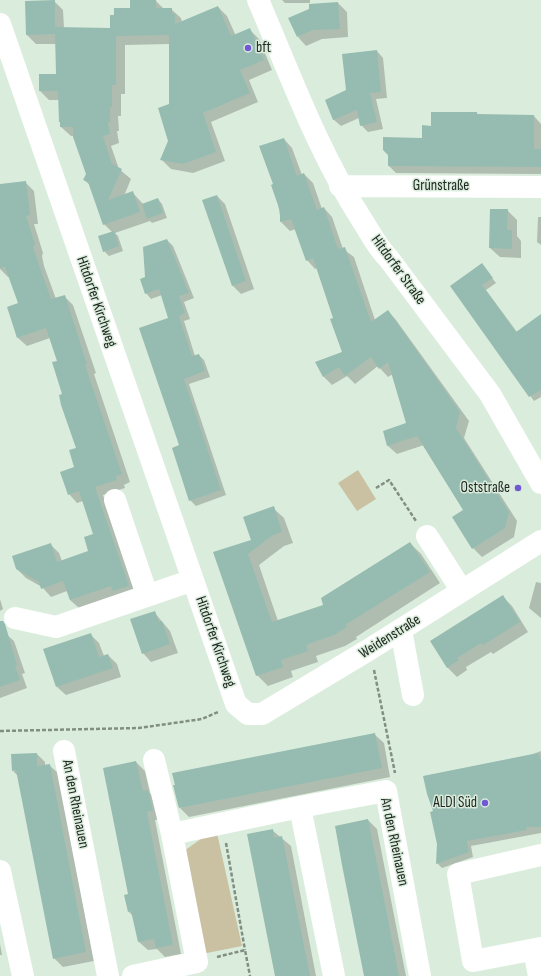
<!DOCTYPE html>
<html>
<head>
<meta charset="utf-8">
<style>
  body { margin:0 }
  canvas { display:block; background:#daecdc }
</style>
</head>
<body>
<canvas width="541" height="976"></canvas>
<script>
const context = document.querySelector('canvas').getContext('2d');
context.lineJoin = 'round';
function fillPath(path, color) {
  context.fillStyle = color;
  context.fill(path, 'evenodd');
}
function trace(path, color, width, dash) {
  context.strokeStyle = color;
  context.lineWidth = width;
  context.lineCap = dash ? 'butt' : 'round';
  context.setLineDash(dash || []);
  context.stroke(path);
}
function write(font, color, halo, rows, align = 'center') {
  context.font = font + ' "Sofia Sans Condensed",sans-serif';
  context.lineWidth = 3;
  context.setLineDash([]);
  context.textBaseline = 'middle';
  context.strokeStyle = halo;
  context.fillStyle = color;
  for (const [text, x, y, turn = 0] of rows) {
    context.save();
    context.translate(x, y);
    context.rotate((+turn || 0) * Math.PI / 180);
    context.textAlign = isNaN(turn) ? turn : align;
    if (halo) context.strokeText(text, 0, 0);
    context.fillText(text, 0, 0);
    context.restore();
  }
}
fillPath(new Path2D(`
  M358 470 376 499 357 511 338 483Z
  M217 833 242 946 202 954 184 851 205 836Z`), '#cac1a3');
fillPath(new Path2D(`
  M155 0 164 9H171L181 18 182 22 218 7 227 16 236 36 249 29 259 39 272 70 249 80 258 102 211 122 225 161 193 173 171 169 162 160 169 141 170 44 125 45V94H121V116H118L119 131H117L119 143 111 146 119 169 131 179 124 196 133 193 143 204 158 199 162 204 167 218 152 223 150 221 115 233 118 236 123 251 109 256 104 251 112 232 104 224 90 185 84 180 87 174 74 136H71L61 127 59 100H49L40 91V75H57L56 44H36L27 35 54 1 63 10 64 28 111 30 115 16Z
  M282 0H310V3H285Z
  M338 3 347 12 348 37 322 39 306 46 298 37Z
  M377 51 383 58 387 98 376 99 383 129 368 132 361 125 359 118 341 126 334 120 326 101 347 91Z
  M476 113 479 115 534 116 541 124V174L396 173 389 166 423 139 432 127Z
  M284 139 292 148 302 175 304 174 313 183 322 209 324 208 332 217 343 249 354 257 375 320 388 311 396 320 469 421 464 438 517 521 514 537 482 557 473 548 465 510 424 445 397 454 388 446 384 432 407 424 393 374 388 377 378 366 355 384 347 376 332 385 324 377 316 362 343 352 335 318 317 268 315 269 307 260 296 229 290 231 281 222 275 185Z
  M25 182 34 191 38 224H34L43 253 42 256 44 266 56 299 64 296 73 305 96 373 94 374 130 482 124 485 125 488 103 495 137 595 79 608 70 600 67 591 51 597 42 587 26 578 17 569 50 544 59 553 62 561 90 552 94 535 83 501 77 503 69 494 76 468 77 448 64 394 58 361 50 338 27 346 18 338 19 304 10 277H8L0 269V185Z
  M217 196 225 204 254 289 241 294 233 286 203 201Z
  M507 210 517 220V236L521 241V258L500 257 490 248Z
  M538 217H541V245L537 242Z
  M167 240 173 246 194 298 184 302 190 319 184 321 195 356 199 355 204 360 210 377 189 384 226 495 196 506 190 500 180 446 170 318 162 295 151 299 146 293V278Z
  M482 265 496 283 486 290 517 332 541 321V397L534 401 452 286Z
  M273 508 284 518 293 543 284 546 259 565 278 621 325 605 410 543 421 554 440 583 356 637 357 639 345 646 316 656 318 662 291 671 293 677 268 686 257 675 215 553 252 540Z
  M536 582 541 583V618L529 608Z
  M503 597 512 606 528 632 493 654 491 652 466 667 467 670 457 677 447 667Z
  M0 599 3 609 0 611Z
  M154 612 170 631 178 653 151 662 143 653Z
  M5 633 14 641 25 673 22 674 27 688 0 698V635Z
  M90 634 99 643 104 656 108 655 117 664 121 677 66 695 57 687Z
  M374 734 384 743 390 777 189 817 180 808Z
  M541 751V833L471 846 473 857 442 868 437 863 520 759Z
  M37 754 45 762V765H49L58 773 94 961 63 967 54 958 19 777 13 771Z
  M136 762 145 771 150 793 157 800 161 819 155 820 181 954 165 957 157 949 148 950 139 942 133 916 129 912Z
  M368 820 377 829 406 976H366Z
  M272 830 291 846 316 976H276Z
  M0 944 2 955H0Z`), '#0003');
fillPath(new Path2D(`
  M55 0V27L110 28V15H114V8H130V0H156V8H172V14H175V24L218 6 231 36 250 28 264 60 240 70 250 93 203 113 216 152 183 164 160 160 168 141 158 108 169 104V35L116 36V85H112V107H110V122H108L110 134 103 136 112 164 122 169 108 200 133 191 140 212 103 225 88 182 83 180 86 174 73 137V127H60V122H59L58 91H39V74H56L55 34 26 35 25 1Z
  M338 2 340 29 313 30 297 37 288 18 309 9V4Z
  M377 50 381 92 370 93 377 122 360 126 357 110 333 120 325 100 346 90 342 54Z
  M431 112H477V114L534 115V149H541V167L388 166V155L383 150V137L422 138V125L431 126Z
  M284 138 297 176 304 173 317 210 324 207 338 249 345 247 371 322 388 310 460 412 456 428 509 512 505 528 472 549 452 517 463 510 417 436 387 446 383 431 406 423 388 362 379 369 371 357 345 376 339 367 323 377 315 362 342 352 330 319 333 318 313 258 306 261 291 219 280 222V211L271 185 273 184 259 146Z
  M26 181 30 215 26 216 35 244 33 247 36 256 51 299 65 295 87 364 85 365 122 474 116 476 117 480 95 487 129 586 113 591 111 586 70 600 63 581 41 589 39 582 16 569 12 556 51 543 57 562 88 551 84 537 93 534 79 491 68 495 60 472 74 467 69 450 76 448 61 405 59 395 62 394 52 362 57 361 46 328 17 338 7 307 18 303 5 267 0 268V184Z
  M217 195 246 281 232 286 202 200Z
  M158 198 163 213 147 219 142 204Z
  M490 209H508L507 230H512V249L489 248Z
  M114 231 119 246 103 252 98 236Z
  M167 239 189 293 179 296 185 313 179 316 192 356 199 354 205 371 184 379 221 490 189 501 172 448 179 445 139 328 168 318 159 289 145 294 140 279 145 277 143 247Z
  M482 263 493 278 482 285 516 332 541 314V390L529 397 450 286Z
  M274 506 282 532 273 535 248 554 272 622 323 605 321 598 410 542 430 572 345 625 347 627 334 635 306 645 308 651 281 660 283 667 256 676 213 552 251 540 243 517Z
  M503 595 520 622 483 645 481 643 470 650 457 658 459 660 447 668 430 641Z
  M155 611 159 622 162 621 170 644 142 654 130 619Z
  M0 621H3L5 624 17 665 15 666 20 680 0 687Z
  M91 633 99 657 108 654 113 668 56 687 43 649Z
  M375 733 382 768 179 808 178 805 173 785H175L172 773Z
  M37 753V766L50 764 86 952 53 959 16 770 12 771 11 754Z
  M538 753 541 760V827H526L527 830 467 841 469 852 436 864 437 844 430 812 433 811 427 794 423 776Z
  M136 761 143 791 148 790 153 810 147 812 173 945 156 948 154 939 138 942 131 911 128 912 124 895 128 894 103 768Z
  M368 819 382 889 399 976H364L342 865 335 826Z
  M273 829 274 838 282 836 310 976H275L247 834Z`), '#96bcb1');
trace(new Path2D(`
  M376 488 389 480 416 521
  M374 670 395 773
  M0 731 139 728 202 719 218 712
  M226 843 245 950
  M217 957 245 950 250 976`), '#818e82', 2.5, [4, 2]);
trace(new Path2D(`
  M258 0C290 74 318 152 362 220 371 234 377 247 389 259L490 394 541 483
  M0 24 236 704 248 714H262L370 649 541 541
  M340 186 541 187
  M115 500 147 595
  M427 536 462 591
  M15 618 56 627 193 580
  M401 630 413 695
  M64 751 108 976
  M172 834 300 807
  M541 855 458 874 473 961 541 948
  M0 871 23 976
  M534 950 539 976
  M133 976 197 962 172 834 154 760
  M334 976 300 807 386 791 420 976`), '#fff', 22);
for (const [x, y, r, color] of [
  [248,48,4,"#7059d3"],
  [518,488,4,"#7059d3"],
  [485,803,4,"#7059d3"]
]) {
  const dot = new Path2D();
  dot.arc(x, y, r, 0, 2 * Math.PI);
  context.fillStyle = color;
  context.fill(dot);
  trace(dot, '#daecdc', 1.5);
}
write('15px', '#202721', '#daecdc', [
  ["bft",256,48,"left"],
  ["Oststraße",510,488],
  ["ALDI Süd",477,803]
], 'right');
write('15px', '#202721', '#daecdc', [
  ["Grünstraße",441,186],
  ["Hitdorfer Straße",398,270,54],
  ["Hitdorfer Kirchweg",96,302,71],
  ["Weidenstraße",390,637,-32],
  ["Hitdorfer Kirchweg",215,642,71],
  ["An den Rheinauen",75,804,79],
  ["An den Rheinauen",394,842,78]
]);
</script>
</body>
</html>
